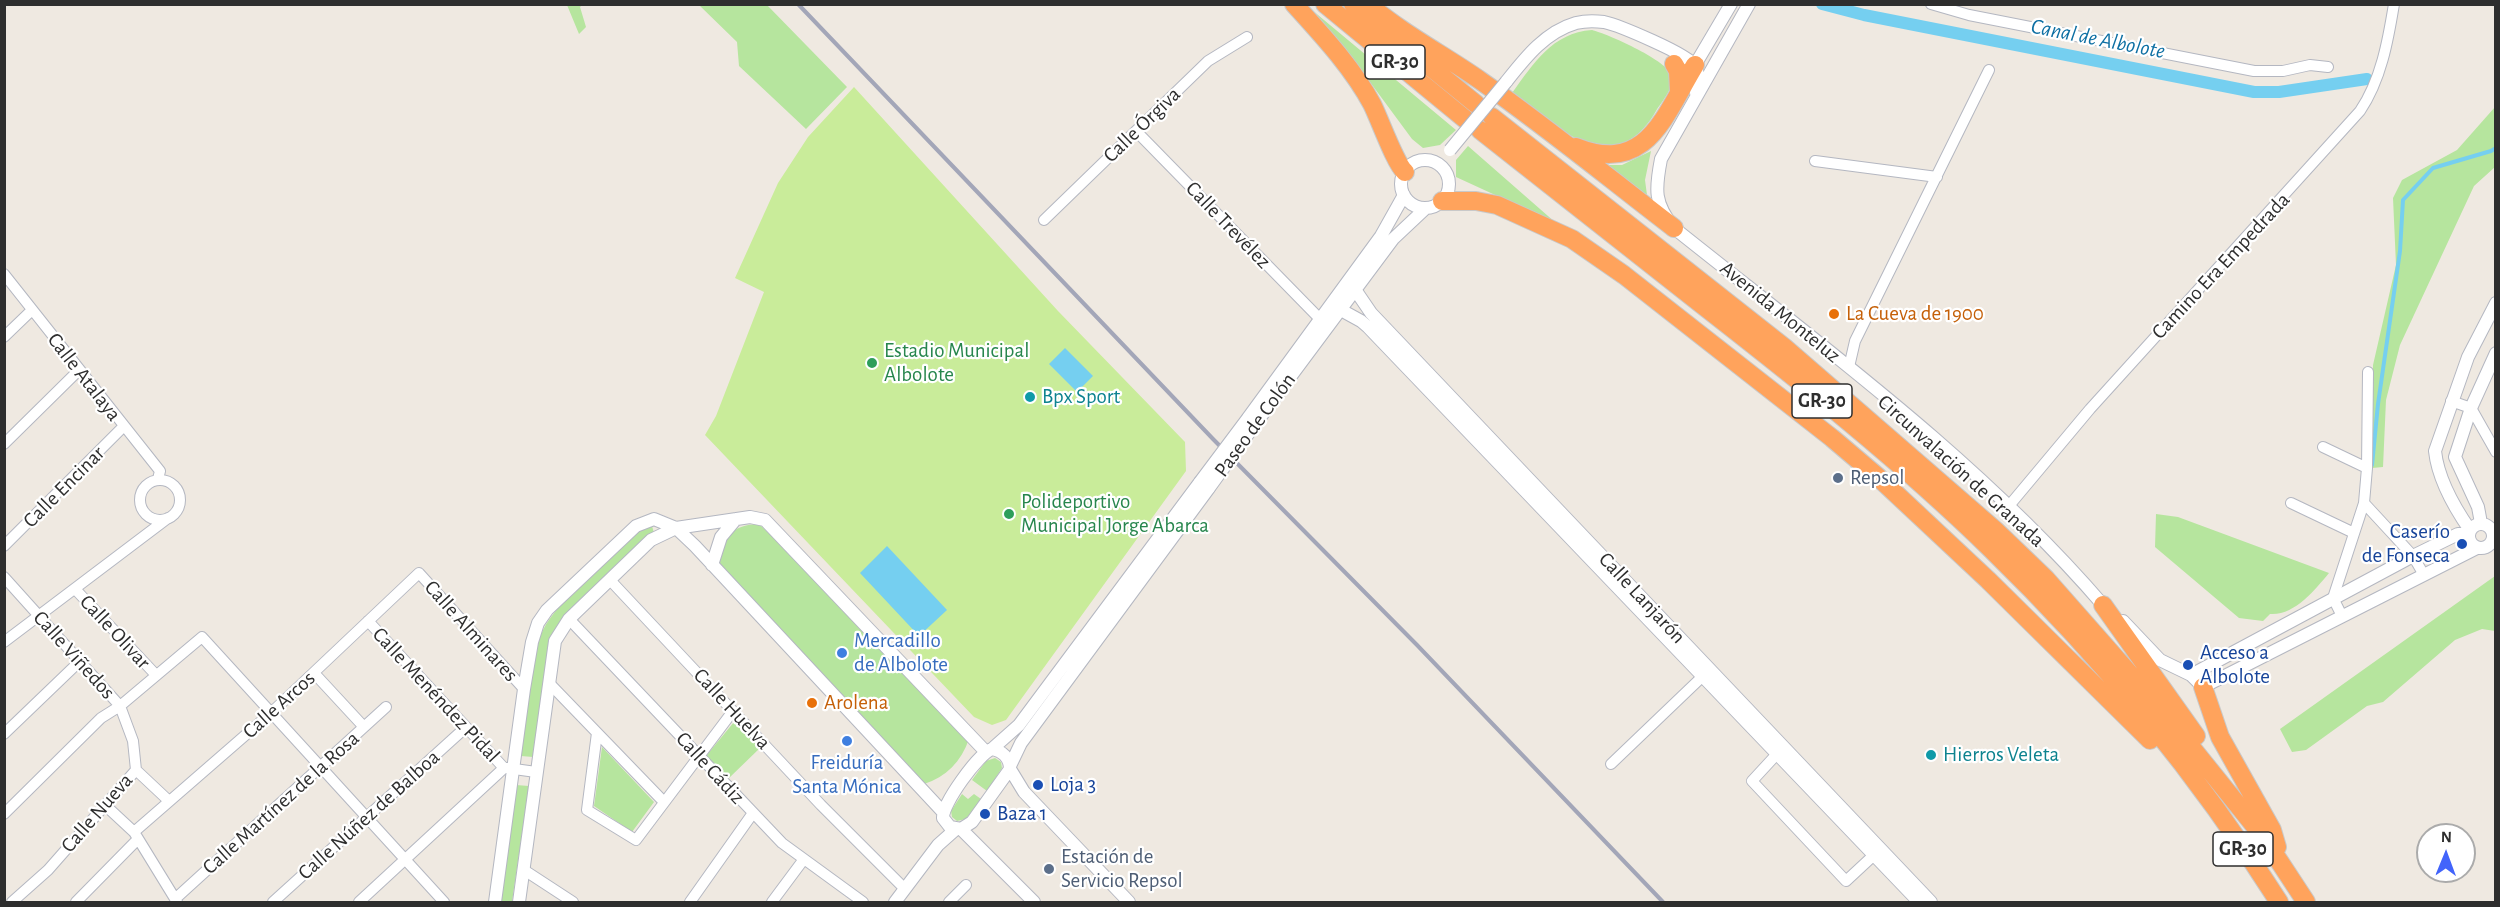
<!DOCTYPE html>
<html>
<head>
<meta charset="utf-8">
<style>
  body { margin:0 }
  #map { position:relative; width:2500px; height:907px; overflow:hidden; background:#efe9e1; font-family:"Alegreya Sans",sans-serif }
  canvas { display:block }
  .frame { position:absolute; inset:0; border:6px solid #2e2e2e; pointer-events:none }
  .north { position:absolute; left:2416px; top:823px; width:60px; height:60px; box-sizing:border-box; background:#fff; border:2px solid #ababab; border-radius:50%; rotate:1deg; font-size:16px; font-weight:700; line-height:24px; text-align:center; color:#2e2e2e }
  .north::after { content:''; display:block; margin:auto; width:21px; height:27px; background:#4264fb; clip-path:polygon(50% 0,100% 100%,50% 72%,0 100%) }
</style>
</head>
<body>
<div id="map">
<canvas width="2500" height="907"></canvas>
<div class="frame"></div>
<div class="north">N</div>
</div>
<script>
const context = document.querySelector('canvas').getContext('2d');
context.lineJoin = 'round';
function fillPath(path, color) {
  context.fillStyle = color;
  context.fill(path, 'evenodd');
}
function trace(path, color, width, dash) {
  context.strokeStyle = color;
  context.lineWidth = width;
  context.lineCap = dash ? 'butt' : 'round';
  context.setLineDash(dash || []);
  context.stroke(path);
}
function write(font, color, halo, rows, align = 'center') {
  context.font = font + ' "Alegreya Sans",sans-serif';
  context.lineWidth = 4.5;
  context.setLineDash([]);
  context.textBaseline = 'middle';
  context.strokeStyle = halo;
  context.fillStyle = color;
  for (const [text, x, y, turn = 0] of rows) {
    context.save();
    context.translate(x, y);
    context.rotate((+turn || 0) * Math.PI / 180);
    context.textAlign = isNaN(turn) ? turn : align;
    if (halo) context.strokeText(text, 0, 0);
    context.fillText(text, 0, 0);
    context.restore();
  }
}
fillPath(new Path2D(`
  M567 5H582L580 7 586 27 579 34Z
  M699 5H767L847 87 806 129 739 66 737 42Z
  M1312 10 1456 130 1440 145 1423 148 1412 139 1350 55Z
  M1592 30C1608 34 1664 59 1671 74 1676 86 1662 101 1656 111 1614 183 1557 128 1512 93 1534 63 1552 33 1592 30Z
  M2495 107V167L2474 186 2400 345 2386 400 2383 467 2372 468 2373 365 2396 265 2393 198 2402 180 2457 150Z
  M1468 146 1556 223 1456 177V160Z
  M1651 151 1645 180 1647 195 1607 165H1622Z
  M2156 514 2178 517 2329 573C2315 590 2294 616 2270 614L2263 621 2239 618 2155 547Z
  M759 524 802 564 969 739C961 762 946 777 924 784L717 565C721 540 731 524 759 524Z
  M645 526H652L654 533 565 617 554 631 533 757 521 756C526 720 528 660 543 630 558 599 618 551 645 526Z
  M2495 576V631L2482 629 2455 640 2383 702 2367 706 2306 750 2292 752 2280 729Z
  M734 722 760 748 728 779 706 756Z
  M602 747 654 802 632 832 594 806Z
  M995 758 1001 762 1002 768 987 791 972 780 986 761Z
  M516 785 529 786 512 902H500Z
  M962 794 968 799 974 794 981 799 966 819 957 821 952 817 951 811Z`), '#b6e59e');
fillPath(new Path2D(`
  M854 87 1058 311 1185 442 1186 471 1006 720 992 725 974 717 705 435 716 416 764 292 735 278 778 183 808 137Z`), '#c9ec9a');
fillPath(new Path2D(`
  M1065 348 1093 376 1077 392 1049 364Z
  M887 546 947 610 919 636 860 573Z`), '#75cff0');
trace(new Path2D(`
  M2372 465 2378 404 2400 251 2403 200 2433 168 2491 151 2496 148`), '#75cff0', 4);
trace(new Path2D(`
  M1822 4 1864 15 2254 92H2279L2367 79`), '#75cff0', 12);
const minor = new Path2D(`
  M1931 4 1969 15 2254 71H2283L2310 65 2328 67
  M1136 131 1320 319
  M1815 161 1937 177
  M1044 220 1208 61 1247 37
  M4 274 160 471 158 479
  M4 337 32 310
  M1849 367 1855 341 1989 70
  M2451 401 2471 408 2496 452
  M4 444 78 371
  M2323 447 2367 468
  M140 500a20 20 0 1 1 40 0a20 20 0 1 1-40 0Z
  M2291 503 2354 533
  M2364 503 2413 556 2424 575
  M2008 507 2090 409 2360 111C2381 80 2388 41 2394 4
  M4 546 123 427
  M4 577 120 706 133 741 136 770 48 870 12 902
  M610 580 821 805 905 889
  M75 589 156 675
  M2342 616 2333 598 2364 503 2367 468 2368 372
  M569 619 782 843 863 902
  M368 621 504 768
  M4 642 168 518
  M314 673 364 727
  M549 683 664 802
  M597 733 587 810 636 840 733 711
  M4 734 80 661
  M1776 755 1752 781 1846 881 1874 855
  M1611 764 1703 676
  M507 768 536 772
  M136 770 169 801
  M106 806 134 832 177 902
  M4 814 101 718 120 706 202 637 444 902
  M134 832 272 712 419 573 524 689
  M524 870 573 902
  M175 899 386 707
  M76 902 138 839
  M273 902 465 728
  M359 902 504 768
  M690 902 753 813
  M772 902 804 859
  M949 902 966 885`);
const tertiary = new Path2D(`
  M1749 4 1661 159C1655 190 1654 203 1674 228 1823 347 1979 461 2103 605L2108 608
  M1695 65 1731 4
  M1506 82C1525 58 1545 32 1576 23 1584 21 1596 21 1604 22 1618 25 1688 54 1695 66 1700 74 1697 84 1696 93
  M1401 184a24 24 0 1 1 48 0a24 24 0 1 1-48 0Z
  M1356 291 1371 313 1931 902
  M1341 310 1361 321 1368 327 1919 902
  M1248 418 1381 236 1404 195
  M1256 423 1393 239 1426 208
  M2481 523 2478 507 2455 457 2471 408 2496 353
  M2469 536a12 12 0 1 1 24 0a12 12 0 1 1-24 0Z
  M2470 530C2454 507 2438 479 2435 451L2468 357 2496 303
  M712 565 721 537 736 519
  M2123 621 2160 660 2191 675 2203 687 2477 548
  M2191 675 2413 556 2458 534H2468
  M992 749 1019 725 1200 482
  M992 749C1002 751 1010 758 1010 769L972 822 961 829 950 827 943 818C942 804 979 753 992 749Z
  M1010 766 1021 743 1209 488
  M1010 769 1024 792 1129 902
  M961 829 1034 902
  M495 902 524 689 532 642 538 623 547 610 636 526 654 519 676 528 695 546 943 812
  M519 902 555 641 569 619 651 540 676 528 750 517 765 520 985 751
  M895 902 938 845 956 829`);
const motorway = new Path2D(`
  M1294 4C1322 35 1352 67 1372 104 1380 120 1395 163 1405 172
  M1325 4 1465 119
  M1353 4 1476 104
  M1368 4C1403 34 1444 55 1481 81 1548 128 1610 179 1674 228
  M1674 64 1678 71 1679 91
  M1492 117 1784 347 1995 530 2046 579 2158 706 2262 835 2306 902
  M1480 130C1554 188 1627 246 1701 304 1801 382 1901 461 1992 550 2101 656 2198 774 2279 902
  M1576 147C1647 175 1664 116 1695 65
  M1442 201H1476L1497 205 1572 239 1624 275 1832 438 1878 477 1988 580 2150 740
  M2103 605 2196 736
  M2203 687 2220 737 2272 830 2277 847`);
trace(minor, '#b4b7c1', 12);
trace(tertiary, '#b4b7c1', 14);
trace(motorway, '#c9c9c9', 20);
trace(minor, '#fff', 10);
trace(tertiary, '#fff', 12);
trace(motorway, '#ffa35c', 18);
trace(new Path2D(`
  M798 4 1213 439 1417 645 1663 902`), '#a3a6b8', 4);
const tertiaryBridge = new Path2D(`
  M1450 150 1506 82
  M1200 482 1248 418
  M1209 488 1256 423`);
trace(tertiaryBridge, '#b4b7c1', 14, []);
trace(tertiaryBridge, '#fff', 12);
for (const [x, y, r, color] of [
  [1834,314,6,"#e8710a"],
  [872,363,6,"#2e9e5b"],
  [1030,397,6,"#0f9aa8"],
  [1838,478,6,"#5c6f8a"],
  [1009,514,6,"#2e9e5b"],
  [2462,544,6,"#1a4fb4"],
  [842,653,6,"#3f7fe0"],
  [2188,665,6,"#1a4fb4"],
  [812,703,6,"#e8710a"],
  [847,741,6,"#3f7fe0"],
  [1931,755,6,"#0f9aa8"],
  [1038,785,6,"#1a4fb4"],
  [985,814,6,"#1a4fb4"],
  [1049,869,6,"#5c6f8a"]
]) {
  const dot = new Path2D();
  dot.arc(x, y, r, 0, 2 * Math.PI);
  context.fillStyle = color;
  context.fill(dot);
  trace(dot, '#fff', 2);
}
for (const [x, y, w] of [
  [1395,62,60],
  [1822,401,60],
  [2243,849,60]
]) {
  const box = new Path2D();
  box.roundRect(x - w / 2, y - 17, w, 34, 4.5);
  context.fillStyle = '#fff';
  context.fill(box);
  trace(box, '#2e2e2e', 1.5);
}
write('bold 20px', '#2e2e2e', null, [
  ["GR-30",1395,62],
  ["GR-30",1822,401],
  ["GR-30",2243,849]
]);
write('21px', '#2e2e2e', '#fff', [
  ["Calle Órgiva",1142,125,-44],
  ["Calle Trevélez",1228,225,46],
  ["Camino Era Empedrada",2221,266,-47],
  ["Avenida Monteluz",1780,312,39],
  ["Calle Atalaya",84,377,52],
  ["Paseo de Colón",1255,425,-54],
  ["Circunvalación de Granada",1961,471,42],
  ["Calle Encinar",64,487,-45],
  ["Calle Lanjarón",1642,598,47],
  ["Calle Alminares",471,631,48],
  ["Calle Olivar",115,632,47],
  ["Calle Viñedos",74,655,48],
  ["Calle Menéndez Pidal",436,695,47],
  ["Calle Arcos",279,705,-42],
  ["Calle Huelva",732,709,47],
  ["Calle Cádiz",710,768,47],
  ["Calle Martínez de la Rosa",281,803,-42],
  ["Calle Nueva",97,813,-49],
  ["Calle Núñez de Balboa",369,815,-42]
]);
write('21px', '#c56008', '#fff', [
  ["La Cueva de 1900",1846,314],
  ["Arolena",824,703]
], 'left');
write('21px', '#27864d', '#fff', [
  ["Estadio Municipal",884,351],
  ["Albolote",884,375],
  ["Polideportivo",1021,502],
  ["Municipal Jorge Abarca",1021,526]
], 'left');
write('21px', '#0d838f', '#fff', [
  ["Bpx Sport",1042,397],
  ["Hierros Veleta",1943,755]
], 'left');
write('21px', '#4e5e75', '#fff', [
  ["Repsol",1850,478],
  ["Estación de",1061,857],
  ["Servicio Repsol",1061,881]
], 'left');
write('21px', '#164399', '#fff', [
  ["Caserío",2450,532,"right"],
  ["de Fonseca",2450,556,"right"],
  ["Acceso a",2200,653],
  ["Albolote",2200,677],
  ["Loja 3",1050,785],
  ["Baza 1",997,814]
], 'left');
write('21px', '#366cbe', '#fff', [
  ["Mercadillo",854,641],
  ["de Albolote",854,665],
  ["Freiduría",847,763,"center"],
  ["Santa Mónica",847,787,"center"]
], 'left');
write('italic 22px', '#0d6fa3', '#fff', [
  ["Canal de Albolote",2098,39,11]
]);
</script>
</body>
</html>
